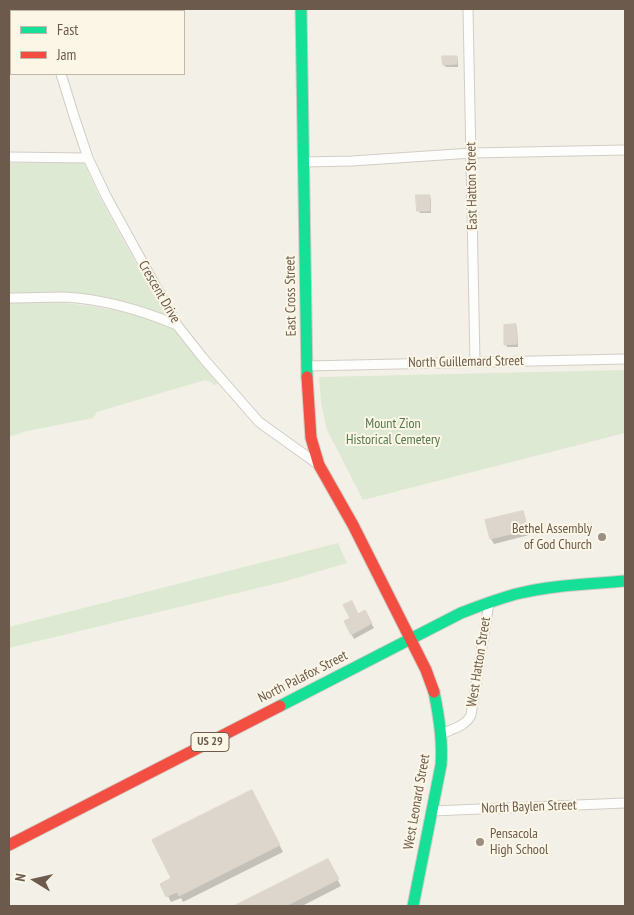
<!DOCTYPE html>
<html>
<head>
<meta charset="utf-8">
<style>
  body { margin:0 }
  #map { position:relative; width:634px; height:915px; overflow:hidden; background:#f3f0e7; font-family:"PT Sans Narrow",sans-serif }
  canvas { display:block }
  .frame { position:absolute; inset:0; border:10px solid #6c5b4c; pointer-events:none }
  .legend { position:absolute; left:10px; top:10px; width:175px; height:65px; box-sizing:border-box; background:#fcf6e7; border:1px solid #c2b8a9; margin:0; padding:6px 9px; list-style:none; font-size:15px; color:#6c5b4c }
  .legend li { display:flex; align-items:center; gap:10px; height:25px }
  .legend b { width:25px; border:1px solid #c2b8a9 }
  .north { position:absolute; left:10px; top:855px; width:50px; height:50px; -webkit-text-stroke:4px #fcf6e7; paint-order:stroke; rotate:280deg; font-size:14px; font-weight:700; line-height:20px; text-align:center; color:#6c5b4c }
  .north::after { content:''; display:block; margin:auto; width:18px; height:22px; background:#6c5b4c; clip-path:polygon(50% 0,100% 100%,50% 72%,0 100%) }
</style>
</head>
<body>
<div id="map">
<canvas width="634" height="915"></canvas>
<div class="frame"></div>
<ul class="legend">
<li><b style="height:6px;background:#16e098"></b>Fast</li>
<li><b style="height:6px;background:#f24e42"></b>Jam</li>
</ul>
<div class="north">N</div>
</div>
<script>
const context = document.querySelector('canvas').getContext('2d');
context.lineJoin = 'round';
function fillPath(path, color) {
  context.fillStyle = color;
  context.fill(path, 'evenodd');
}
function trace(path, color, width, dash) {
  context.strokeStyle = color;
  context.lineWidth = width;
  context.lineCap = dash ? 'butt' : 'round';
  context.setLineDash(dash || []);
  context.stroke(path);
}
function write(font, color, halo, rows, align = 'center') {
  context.font = font + ' "PT Sans Narrow",sans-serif';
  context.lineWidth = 4;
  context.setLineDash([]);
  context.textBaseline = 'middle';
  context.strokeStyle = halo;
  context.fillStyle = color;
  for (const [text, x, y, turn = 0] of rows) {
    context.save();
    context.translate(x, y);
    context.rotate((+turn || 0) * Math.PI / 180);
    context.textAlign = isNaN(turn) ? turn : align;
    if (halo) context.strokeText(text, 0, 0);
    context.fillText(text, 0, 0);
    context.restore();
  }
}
fillPath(new Path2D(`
  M9 163H84L100 198 164 314C114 294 62 291 9 293Z
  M35 302 64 303 92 306 124 312 151 320 173 329 218 384 214 385 211 382 205 380 97 412 93 418 27 431 9 437V303Z
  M625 370V433L363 500 327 430 321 403 319 377Z
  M338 543 347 563 283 582 9 648V627Z`), '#dee9d3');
fillPath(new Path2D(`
  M456 57 458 60V67H446L444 65Z
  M429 196 431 199V213H420L418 210Z
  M515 326 517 328 518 347H507L506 344Z
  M522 512 525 517 529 535 494 544 491 539 487 521Z
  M364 612 374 628 354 639 345 622Z
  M255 798 283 852 183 902 181 898 171 902 168 896 173 879Z
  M327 861 341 886 302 906H237Z`), '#0003');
const building = new Path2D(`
  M442 56H457V64L443 65Z
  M416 195H430V211H417Z
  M516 324 517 344 504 345V325Z
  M523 511 528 530 490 539 485 520Z
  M352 601 358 614 365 610 372 623 351 635 344 621 350 618 343 605Z
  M252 790 280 845 179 896 177 892 166 897 160 884 171 878 152 840Z
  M328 859 339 879 286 906H234Z`);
fillPath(building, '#dcd6cd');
trace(building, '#dbd4ca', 1);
const street = new Path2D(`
  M50 9 51 11
  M468 9 475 362
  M9 16H11
  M61 74 74 116 88 158 106 196 177 325 203 358 259 422 319 465
  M9 157 88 158
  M303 162 352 161 472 153 625 150
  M9 298C27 298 45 297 64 297 103 299 141 310 177 325
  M307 366 625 359
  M441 734C452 729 466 726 471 715L489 603
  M432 811 625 803`);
const fast = new Path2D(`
  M301 9 307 377
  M280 706 461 613C479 606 498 599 516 594 552 585 589 584 625 581
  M413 906 441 765C443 741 439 716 434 692`);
const jam = new Path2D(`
  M307 377 311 438 319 465 353 525 426 670 434 692
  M9 845 280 706`);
trace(street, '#d2cdc6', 11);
trace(fast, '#d1ccc4', 13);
trace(jam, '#d1ccc4', 13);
trace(street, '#fdfdfb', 9);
trace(fast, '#16e098', 11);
trace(jam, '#f24e42', 11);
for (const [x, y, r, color] of [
  [602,537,5,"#9b8f82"],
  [480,842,5,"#9b8f82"]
]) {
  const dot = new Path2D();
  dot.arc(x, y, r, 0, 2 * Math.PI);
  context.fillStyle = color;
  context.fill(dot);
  trace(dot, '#fcf6e7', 2);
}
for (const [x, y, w] of [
  [210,742,38]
]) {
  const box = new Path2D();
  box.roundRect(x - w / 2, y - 9.5, w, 19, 4);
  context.fillStyle = '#fcf6e7';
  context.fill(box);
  trace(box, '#6c5b4c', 1);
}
write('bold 12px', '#6c5b4c', null, [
  ["US 29",210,742]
]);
write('14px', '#6c5b4c', '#fcf6e7', [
  ["East Hatton Street",472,186,-91],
  ["Crescent Drive",159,292,60],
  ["East Cross Street",291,296,-91],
  ["North Guillemard Street",466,362,-1],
  ["West Hatton Street",479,662,-81],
  ["North Palafox Street",303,677,-27],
  ["West Leonard Street",417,802,-80],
  ["North Baylen Street",529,807,-2]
]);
write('14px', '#547b4c', '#fcf6e7', [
  ["Mount Zion",393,424],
  ["Historical Cemetery",393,440]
]);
write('14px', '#6c5b4c', '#fcf6e7', [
  ["Bethel Assembly",592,529],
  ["of God Church",592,545],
  ["Pensacola",490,834,"left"],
  ["High School",490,850,"left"]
], 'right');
</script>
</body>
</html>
